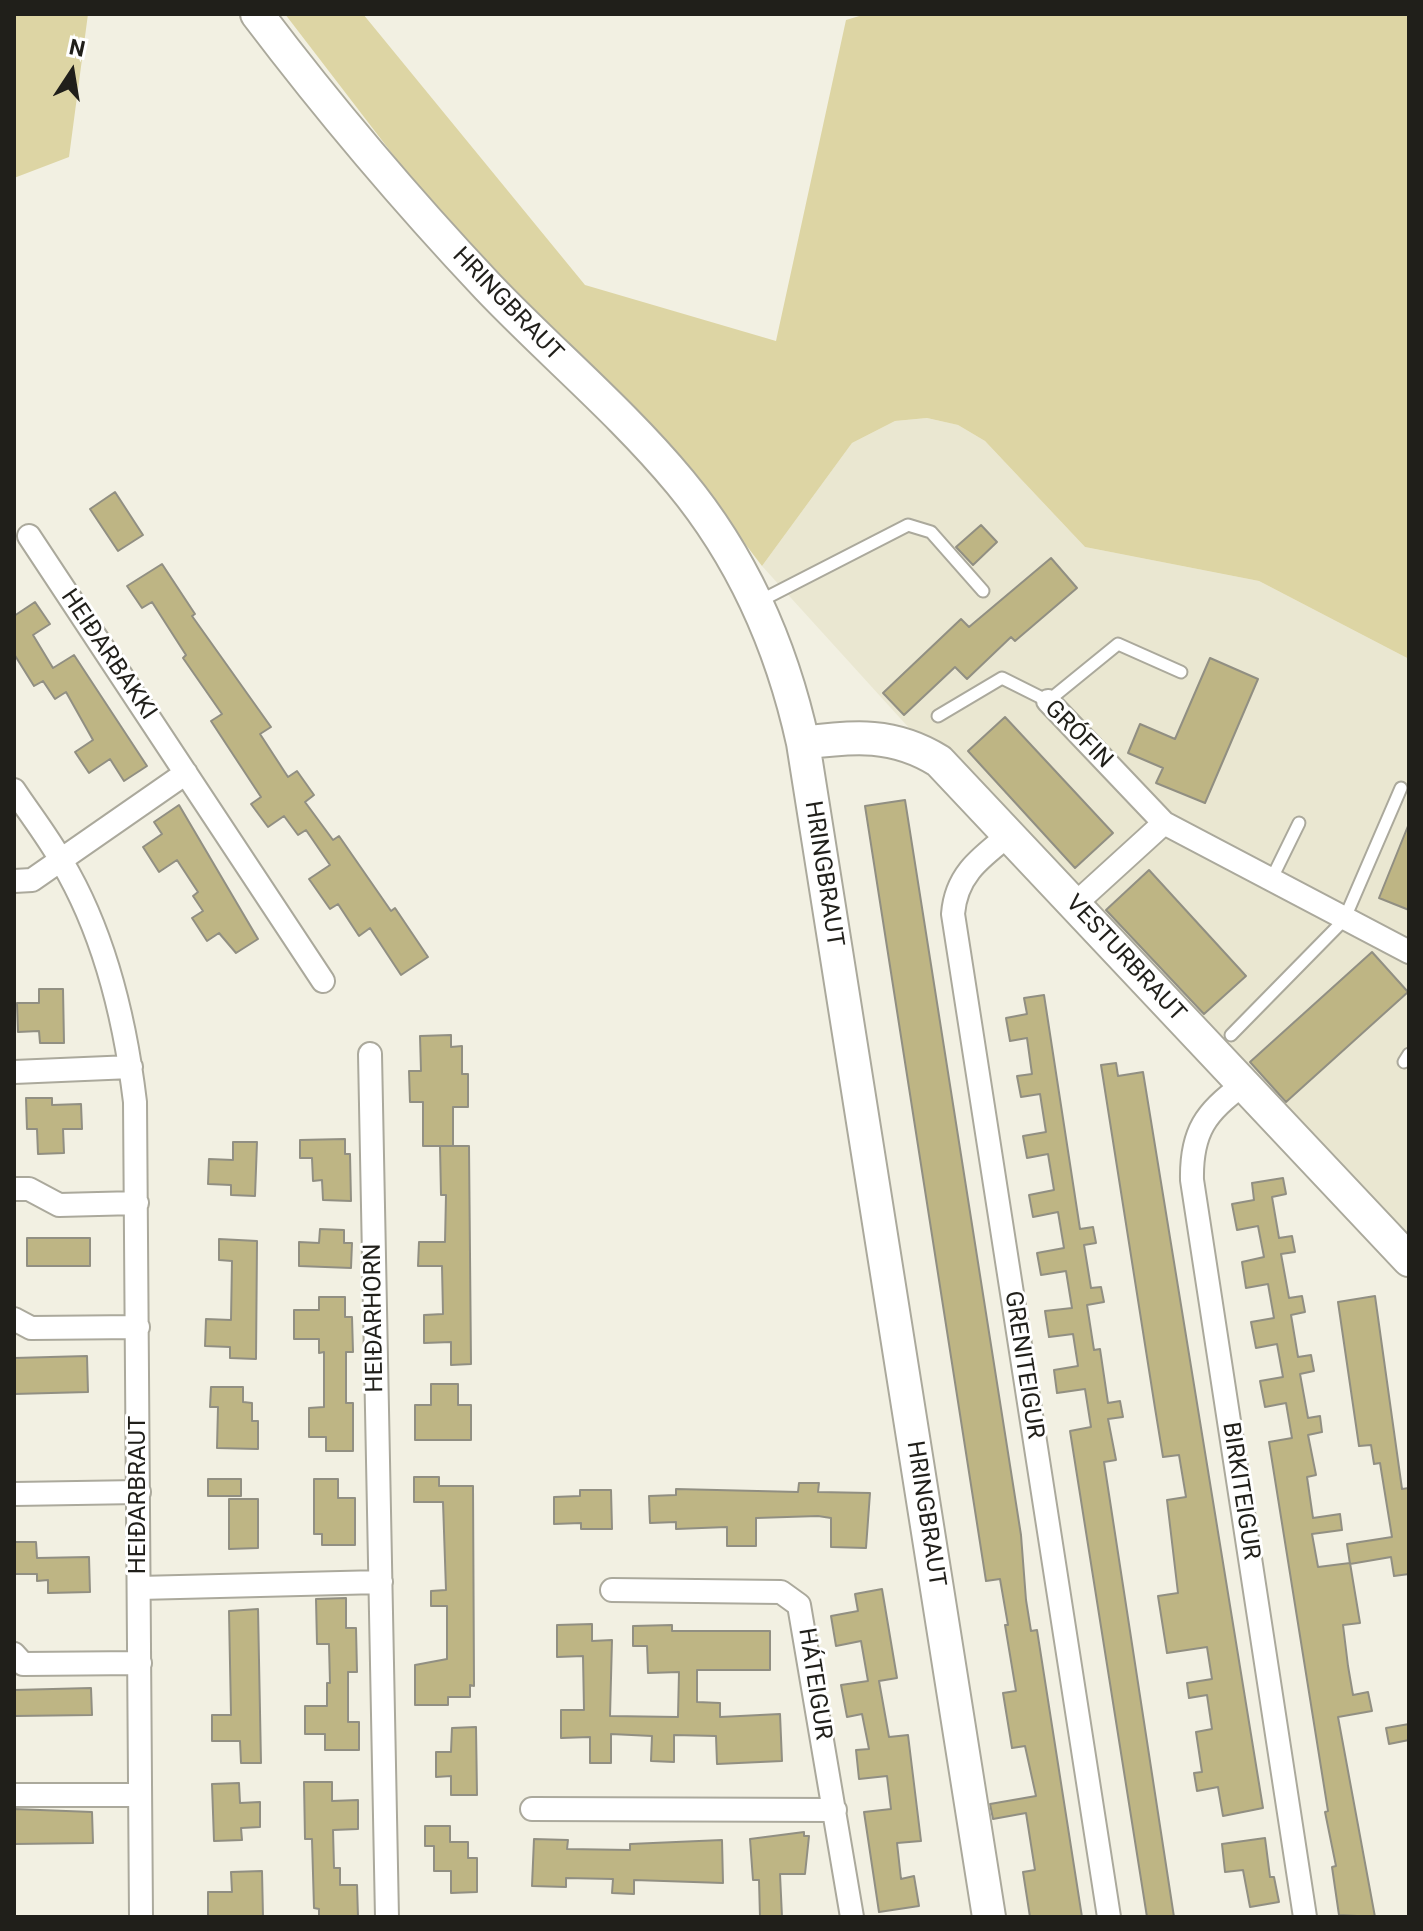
<!DOCTYPE html>
<html>
<head>
<meta charset="utf-8">
<style>
  body { margin:0 }
  #map { position:relative; width:1423px; height:1931px; overflow:hidden; background:#f2f0e2; font-family:Roboto,sans-serif }
  canvas { display:block }
  .frame { position:absolute; inset:0; border:16px solid #201f1a; pointer-events:none }
  .north { position:absolute; left:32px; top:32px; width:80px; height:80px; -webkit-text-stroke:6px #fff; paint-order:stroke; rotate:12deg; font-size:22px; font-weight:700; line-height:32px; text-align:center; color:#201f1a }
  .north::after { content:''; display:block; margin:auto; width:28px; height:36px; background:#201f1a; clip-path:polygon(50% 0,100% 100%,50% 72%,0 100%) }
</style>
</head>
<body>
<div id="map">
<canvas width="1423" height="1931"></canvas>
<div class="frame"></div>
<div class="north">N</div>
</div>
<script>
const context = document.querySelector('canvas').getContext('2d');
context.lineJoin = 'round';
function fillPath(path, color) {
  context.fillStyle = color;
  context.fill(path, 'evenodd');
}
function trace(path, color, width, dash) {
  context.strokeStyle = color;
  context.lineWidth = width;
  context.lineCap = dash ? 'butt' : 'round';
  context.setLineDash(dash || []);
  context.stroke(path);
}
function write(font, color, halo, rows, align = 'center') {
  context.font = font + ' Roboto,sans-serif';
  context.lineWidth = 6;
  context.setLineDash([]);
  context.textBaseline = 'middle';
  context.strokeStyle = halo;
  context.fillStyle = color;
  for (const [text, x, y, turn = 0] of rows) {
    context.save();
    context.translate(x, y);
    context.rotate((+turn || 0) * Math.PI / 180);
    context.textAlign = isNaN(turn) ? turn : align;
    if (halo) context.strokeText(text, 0, 0);
    context.fillText(text, 0, 0);
    context.restore();
  }
}
fillPath(new Path2D(`
  M927 418 958 425 985 441 1085 547 1259 581 1409 659V1260L939 761 762 566 852 443 895 421Z`), '#eae7d1');
fillPath(new Path2D(`
  M14 14H88L69 157 14 178Z
  M285 14H363L585 285 776 341 846 20 866 14H1409V659L1259 581 1085 547 985 441 958 425 927 418 895 421 852 443 762 566 695 478 453 233Z`), '#ddd5a4');
const building = new Path2D(`
  M115 492 143 535 118 551 90 509Z
  M981 525 997 542 973 565 956 547Z
  M1051 558 1077 588 1015 641 1011 637 967 679 955 667 904 715 883 693 961 619 969 627Z
  M162 564 195 614 192 616 271 727 260 734 288 777 297 771 314 795 305 802 333 840 339 836 391 911 395 908 428 957 401 975 370 928 359 936 338 904 330 909 309 879 330 865 306 830 298 835 284 816 268 827 251 804 261 797 211 721 222 714 183 658 186 655 152 602 142 608 127 586Z
  M35 602 50 624 33 635 53 668 74 655 147 766 124 781 110 759 89 773 75 752 93 740 66 692 55 699 43 681 34 686 14 654V616Z
  M1210 658 1258 679 1205 803 1156 783 1163 768 1128 753 1140 724 1175 739Z
  M1005 717 1113 833 1075 868 968 751Z
  M905 800 1021 1535 1026 1600 1031 1631 1037 1630 1082 1917H1030L1023 1872 1035 1870 1026 1813 993 1819 990 1804 1036 1796 1025 1746 1012 1748 1003 1693 1016 1691 1005 1625H1008L1000 1579 986 1581 865 806Z
  M179 805 258 939 236 953 219 933 207 941 192 918 203 911 193 896 198 892 177 860 159 872 143 847 162 834 154 822Z
  M1408 826H1409V910L1379 898Z
  M1149 870 1246 976 1204 1014 1106 910Z
  M1372 952 1408 992 1286 1102 1250 1062Z
  M39 989H63L64 1043H40L39 1031 18 1032 17 1003H39Z
  M1044 995 1080 1229 1093 1227 1096 1243 1084 1245 1091 1288 1101 1287 1104 1302 1087 1305 1094 1350 1100 1349 1108 1403 1120 1401 1123 1417 1108 1419 1116 1460 1104 1462 1174 1917H1147L1070 1431 1091 1427 1085 1389 1057 1393 1054 1370 1078 1366 1073 1334 1049 1337 1045 1311 1072 1308 1066 1271 1041 1275 1037 1253 1064 1248 1058 1212 1033 1217 1029 1195 1054 1190 1048 1154 1027 1158 1023 1136 1046 1132 1040 1094 1021 1097 1017 1076 1032 1074 1027 1038 1010 1041 1006 1018 1027 1014 1024 998Z
  M451 1035V1047L462 1046V1074H468V1107H453V1146H423V1102H410L409 1071H421L420 1036Z
  M1116 1063 1118 1076 1143 1072 1263 1808 1223 1816 1218 1787 1197 1791 1194 1773 1202 1772 1196 1732 1212 1729 1207 1695 1189 1698 1187 1683 1212 1679 1207 1647 1167 1653 1158 1596 1178 1593 1167 1500 1186 1497 1179 1455 1163 1457 1155 1408 1101 1065Z
  M26 1098H52V1105L81 1104 82 1129H63L64 1153 38 1154 37 1129H27Z
  M345 1139V1154H350L351 1201 323 1200 322 1180 313 1181 312 1158H300V1140Z
  M233 1142H257L255 1196 231 1195V1185L208 1184 209 1159 233 1160Z
  M440 1146H469L471 1364 451 1365V1342L424 1343V1315L443 1314 442 1266H418L419 1242H445L446 1195H441Z
  M1283 1178 1286 1194 1272 1197 1279 1238 1292 1236 1295 1252 1281 1254 1289 1298 1302 1296 1305 1312 1291 1315 1298 1357 1311 1355 1314 1371 1300 1374 1308 1418 1320 1416 1322 1432 1308 1435 1316 1475 1307 1477 1313 1518 1340 1514 1342 1530 1312 1534 1318 1567 1350 1563 1360 1623 1343 1625 1348 1666 1353 1695 1368 1692 1372 1711 1338 1717 1375 1917 1339 1915 1332 1867 1336 1866 1325 1812 1328 1811 1269 1442 1292 1438 1286 1403 1265 1407 1260 1381 1283 1377 1277 1344 1256 1348 1251 1322 1274 1318 1268 1284 1246 1288 1242 1262 1264 1257 1258 1226 1237 1230 1232 1204 1254 1200 1252 1183Z
  M320 1229 344 1230V1243H352L351 1268 299 1266V1242L319 1243Z
  M27 1238H90V1266H27Z
  M219 1239 257 1241 256 1359 230 1358V1347L205 1346 206 1319 231 1320 232 1261 219 1260Z
  M1375 1296 1402 1489 1409 1488V1574L1394 1576 1391 1557 1350 1564 1347 1544 1392 1537 1380 1463 1374 1464 1371 1445 1359 1446 1338 1302Z
  M319 1297H345V1317H352L353 1352H346V1403H353V1451H326V1437H309V1408L324 1407V1352L319 1353V1339H294V1310H319Z
  M87 1356 88 1392 14 1394V1358Z
  M431 1384H458V1405H471V1440H415V1405H431Z
  M211 1387H243V1402L252 1403V1421H258V1449L217 1448 218 1407H210Z
  M414 1477H439V1486H473L474 1686 470 1685V1697H448V1705H415V1665L447 1659V1606H431V1591L446 1590 443 1502H414Z
  M208 1479H241V1496H208Z
  M314 1479H338V1498H355V1545H322V1534H314Z
  M799 1483H819L818 1492 870 1493 866 1548 831 1547V1518L818 1516 756 1518V1546H727V1527L676 1529V1522L650 1523 649 1496 676 1495V1489L798 1492Z
  M580 1490H611L612 1529H581V1523L554 1524V1497L580 1496Z
  M229 1499H258V1548L229 1549Z
  M14 1542H36L37 1558 89 1557 90 1592 48 1593V1580L37 1581V1574H14Z
  M882 1589 897 1678 879 1681 889 1737 908 1735 921 1841 897 1843 901 1879 914 1876 919 1906 879 1912 864 1812 891 1809 887 1776 859 1779 856 1750 869 1749 862 1714 847 1717 841 1685 868 1681 861 1641 836 1646 831 1616 858 1611 855 1594Z
  M346 1598V1628H356L357 1672H348V1722H359V1750H325V1734H305V1706H327V1683H330L329 1644H317L316 1599Z
  M258 1609 261 1763H241L240 1741H212V1715H231L229 1611Z
  M592 1624V1641L612 1640 610 1716 678 1717 679 1672 648 1673 647 1646H633V1626L672 1625V1631H770V1670H697V1702L720 1703V1717L780 1714 782 1761 717 1764 716 1736 674 1735V1762L651 1761 652 1736 611 1734V1763H590V1737L561 1738V1710H584L583 1656 557 1657V1625Z
  M91 1688 92 1715 14 1716V1690Z
  M1409 1724V1740L1389 1744 1386 1728Z
  M476 1727 477 1795H451V1776L436 1777V1752H451L452 1728Z
  M304 1782H332V1801L358 1800V1829L333 1830 334 1868H340V1885H357L358 1917H319V1909L314 1908 312 1839H305Z
  M239 1783 240 1803 260 1802V1827L241 1828 242 1840 214 1841 212 1784Z
  M14 1809 92 1812 93 1843 14 1844Z
  M425 1826H450V1842H468V1858H477V1892L451 1893V1871H434V1846H425Z
  M804 1832V1836H809L805 1874H780L782 1917H760L759 1880H753L750 1839Z
  M1265 1838 1270 1877H1274L1279 1902 1250 1907 1243 1870 1225 1872 1222 1844Z
  M534 1839 568 1840 567 1849 630 1850V1844L722 1840 723 1883 634 1880V1894L612 1893 613 1879 566 1878V1887L532 1886Z
  M262 1871 263 1917H208V1892H232L231 1872Z`);
fillPath(building, '#beb584');
trace(building, '#918f82', 2);
const lane = new Path2D(`
  M758 602 908 525 931 532 983 591
  M938 716 1002 678 1048 701 1118 644 1181 672
  M1271 880 1299 823
  M1231 1035 1344 920 1401 788
  M1404 1062 1409 1054`);
const street = new Path2D(`
  M29 536 323 981
  M1048 701 1164 823 1409 952
  M14 790C30 814 48 837 62 862 105 934 125 1019 135 1102L141 1917
  M1009 835C980 858 956 875 953 914L1109 1917
  M14 881 32 880 186 773
  M1074 905 1164 823
  M370 1054 387 1917
  M14 1072 131 1067
  M1243 1085C1206 1111 1191 1132 1192 1180L1305 1917
  M14 1189H29L59 1205 137 1203
  M14 1319 31 1328 138 1327
  M14 1494 139 1492
  M139 1588 381 1582
  M612 1590 781 1592 799 1605 852 1917
  M14 1654 23 1664 140 1663
  M14 1795H140
  M532 1809 835 1810`);
const secondary = new Path2D(`
  M257 14C329 109 406 200 488 287 551 353 622 412 680 482 743 558 782 647 803 743L989 1917
  M803 743C854 736 894 733 939 761L1409 1260`);
trace(lane, '#aba99c', 15);
trace(street, '#aba99c', 26);
trace(secondary, '#aba99c', 36);
trace(lane, '#fff', 11);
trace(street, '#fff', 22);
trace(secondary, '#fff', 32);
write('24px', '#201f1a', '#fff', [
  ["HRINGBRAUT",507,305,46],
  ["HEIÐARBAKKI",108,655,56],
  ["GRÓFIN",1078,735,45],
  ["HRINGBRAUT",823,874,81],
  ["VESTURBRAUT",1125,959,47],
  ["HEIÐARHORN",375,1318,-91],
  ["GRENITEIGUR",1023,1365,81],
  ["BIRKITEIGUR",1240,1491,81],
  ["HEIÐARBRAUT",139,1495,-90],
  ["HRINGBRAUT",925,1514,81],
  ["HÁTEIGUR",814,1684,81]
]);
</script>
</body>
</html>
